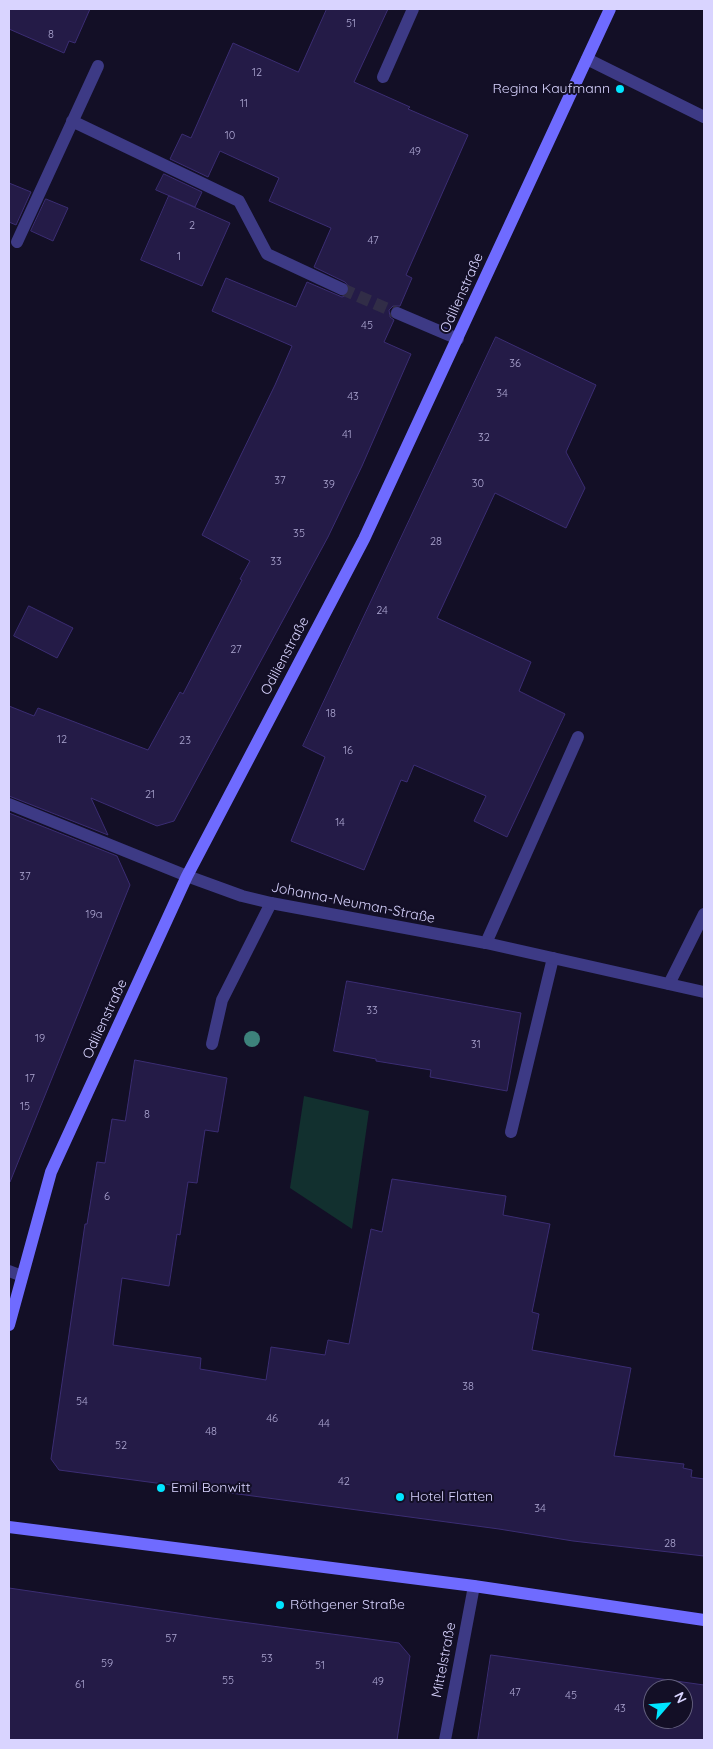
<!DOCTYPE html>
<html>
<head>
<meta charset="utf-8">
<style>
  body { margin:0 }
  #map { position:relative; width:713px; height:1749px; overflow:hidden; background:#130f26; font-family:Quicksand,sans-serif }
  canvas { display:block }
  .frame { position:absolute; inset:0; border:10px solid #d9d4ff; pointer-events:none }
  .north { position:absolute; left:643px; top:1679px; width:50px; height:50px; box-sizing:border-box; background:#130f26; border:1px solid #625e7d; border-radius:50%; rotate:63deg; font-size:14px; font-weight:700; line-height:20px; text-align:center; color:#d9d4ff }
  .north::after { content:''; display:block; margin:auto; width:18px; height:22px; background:#00e5ff; clip-path:polygon(50% 0,100% 100%,50% 72%,0 100%) }
</style>
</head>
<body>
<div id="map">
<canvas width="713" height="1749"></canvas>
<div class="frame"></div>
<div class="north">N</div>
</div>
<script>
const context = document.querySelector('canvas').getContext('2d');
context.lineJoin = 'round';
function fillPath(path, color) {
  context.fillStyle = color;
  context.fill(path, 'evenodd');
}
function trace(path, color, width, dash) {
  context.strokeStyle = color;
  context.lineWidth = width;
  context.lineCap = dash ? 'butt' : 'round';
  context.setLineDash(dash || []);
  context.stroke(path);
}
function write(font, color, halo, rows, align = 'center') {
  context.font = font + ' Quicksand,sans-serif';
  context.lineWidth = 4;
  context.setLineDash([]);
  context.textBaseline = 'middle';
  context.strokeStyle = halo;
  context.fillStyle = color;
  for (const [text, x, y, turn = 0] of rows) {
    context.save();
    context.translate(x, y);
    context.rotate((+turn || 0) * Math.PI / 180);
    context.textAlign = isNaN(turn) ? turn : align;
    if (halo) context.strokeText(text, 0, 0);
    context.fillText(text, 0, 0);
    context.restore();
  }
}
fillPath(new Path2D(`
  M304 1096 369 1111 352 1229 290 1188Z`), '#12302f');
const building = new Path2D(`
  M9 9H90L75 43 69 41 64 53 9 29Z
  M327 9H388L354 82 410 107 408 109 468 135 406 275 412 278 400 306H393L389 310 390 317 394 320 384 342 411 354 362 466 328 537 174 821 157 826 91 798 108 835 9 796V706L34 716 38 708 148 750 180 692 183 694 242 580 240 579 250 561 202 535 275 385 292 346 212 311 226 278 296 307 307 282 342 297 347 295 350 288 345 282 314 267 331 228 269 201 279 178 220 151 208 177 170 159 182 134 191 138 233 43 298 72Z
  M164 174 202 192 195 207 156 190Z
  M9 183 31 192 16 225 9 222Z
  M169 196 230 223 202 286 141 260Z
  M46 199 68 208 53 241 31 231Z
  M496 337 596 385 566 452 585 488 566 528 495 493 437 618 531 662 519 691 565 714 507 837 474 821 486 796 414 765 407 782 401 780 364 870 291 841 325 757 303 746Z
  M29 606 73 628 57 658 14 636Z
  M9 813 117 856 130 885 10 1182 9 1181Z
  M347 981 521 1013 507 1091 430 1077 431 1070 376 1061V1059L334 1051Z
  M135 1060 227 1078 218 1132 205 1130 197 1183 188 1182 180 1235 177 1234 169 1286 122 1278 113 1345 201 1358 200 1369 266 1380 271 1347 325 1355 328 1340 349 1344 371 1229 382 1232 392 1179 506 1196 503 1215 550 1224 532 1312 539 1314 532 1350 631 1368 614 1456 684 1464 683 1468 692 1470 691 1477 704 1479V1556L573 1541 499 1529 59 1470 51 1459 85 1224H87L97 1162 105 1163 112 1119 125 1121Z
  M9 1588 212 1618 399 1643 410 1656 397 1740H9Z
  M491 1655 704 1685V1740H478ZM653 1689H683V1719H653Z`);
fillPath(building, '#241b47');
trace(building, '#3b2d73', 1);
trace(new Path2D(`
  M342 289 397 313`), '#312d47', 12, [12, 6]);
trace(new Path2D(`
  M587 59 704 117
  M383 77 413 9
  M486 943 578 737
  M669 984 704 914
  M212 1044 222 1000 271 903
  M511 1132 553 958
  M9 1271 22 1276`), '#3d3a85', 12);
trace(new Path2D(`
  M72 121 239 201 267 254 342 289
  M17 242 98 66
  M397 313 458 339
  M9 804 187 876 242 896 271 903 486 943 704 992
  M445 1740 474 1586`), '#3d3a85', 12);
trace(new Path2D(`
  M9 1325 51 1172 187 876 364 539 610 9
  M9 1527 474 1586 704 1620`), '#6f6bff', 12);
context.fillStyle = '#3d827b';
for (const [x, y] of [
  [252,1039]
]) {
  context.beginPath();
  context.arc(x, y, 8, 0, 2 * Math.PI);
  context.fill();
}
for (const [x, y, r, color] of [
  [620,89,5,"#00e5ff"],
  [161,1488,5,"#00e5ff"],
  [400,1497,5,"#00e5ff"],
  [280,1605,5,"#00e5ff"]
]) {
  const dot = new Path2D();
  dot.arc(x, y, r, 0, 2 * Math.PI);
  context.fillStyle = color;
  context.fill(dot);
  trace(dot, '#130f26', 2);
}
write('11px', '#aca6d1', null, [
  ["51",351,24],
  ["8",51,35],
  ["12",257,73],
  ["11",244,104],
  ["10",230,136],
  ["49",415,152],
  ["2",192,226],
  ["47",373,241],
  ["1",179,257],
  ["45",367,326],
  ["36",515,364],
  ["34",502,394],
  ["43",353,397],
  ["41",347,435],
  ["32",484,438],
  ["37",280,481],
  ["30",478,484],
  ["39",329,485],
  ["35",299,534],
  ["28",436,542],
  ["33",276,562],
  ["24",382,611],
  ["27",236,650],
  ["18",331,714],
  ["12",62,740],
  ["23",185,741],
  ["16",348,751],
  ["21",150,795],
  ["14",340,823],
  ["37",25,877],
  ["19a",94,915],
  ["33",372,1011],
  ["19",40,1039],
  ["31",476,1045],
  ["17",30,1079],
  ["15",25,1107],
  ["8",147,1115],
  ["6",107,1197],
  ["38",468,1387],
  ["54",82,1402],
  ["46",272,1419],
  ["44",324,1424],
  ["48",211,1432],
  ["52",121,1446],
  ["42",344,1482],
  ["34",540,1509],
  ["28",670,1544],
  ["57",171,1639],
  ["53",267,1659],
  ["59",107,1664],
  ["51",320,1666],
  ["55",228,1681],
  ["49",378,1682],
  ["61",80,1685],
  ["47",515,1693],
  ["45",571,1696],
  ["43",620,1709]
]);
write('14px', '#d9d4ff', '#130f26', [
  ["Regina Kaufmann",610,89,"right"],
  ["Emil Bonwitt",171,1488],
  ["Hotel Flatten",410,1497],
  ["Röthgener Straße",290,1605]
], 'left');
write('14px', '#d9d4ff', '#130f26', [
  ["Odilienstraße",462,293,-66],
  ["Odilienstraße",285,656,-62],
  ["Johanna-Neuman-Straße",353,903,11],
  ["Odilienstraße",105,1019,-65],
  ["Mittelstraße",444,1660,-79]
]);
</script>
</body>
</html>
